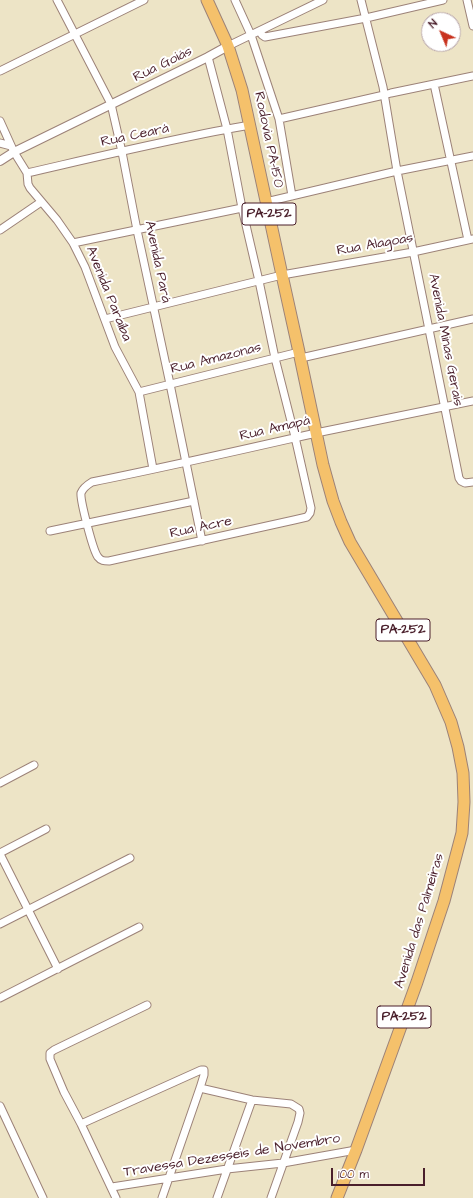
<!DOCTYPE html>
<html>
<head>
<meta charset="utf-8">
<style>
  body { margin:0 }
  #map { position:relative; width:473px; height:1198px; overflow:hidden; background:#ede4c6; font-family:"Architects Daughter",sans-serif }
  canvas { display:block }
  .north { position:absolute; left:421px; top:12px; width:40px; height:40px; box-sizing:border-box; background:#fff; border:1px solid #b7a5aa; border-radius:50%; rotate:316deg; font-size:11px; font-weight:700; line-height:16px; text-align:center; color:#4a1f2b }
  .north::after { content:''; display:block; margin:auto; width:14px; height:18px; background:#c8321e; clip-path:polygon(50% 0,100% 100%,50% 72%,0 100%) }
  .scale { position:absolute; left:331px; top:1168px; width:94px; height:18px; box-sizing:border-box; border:2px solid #4a1f2b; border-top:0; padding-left:5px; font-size:12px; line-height:14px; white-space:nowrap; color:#4a1f2b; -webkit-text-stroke:3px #fff; paint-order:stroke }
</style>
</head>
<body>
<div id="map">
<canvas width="473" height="1198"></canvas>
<div class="north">N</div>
<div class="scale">100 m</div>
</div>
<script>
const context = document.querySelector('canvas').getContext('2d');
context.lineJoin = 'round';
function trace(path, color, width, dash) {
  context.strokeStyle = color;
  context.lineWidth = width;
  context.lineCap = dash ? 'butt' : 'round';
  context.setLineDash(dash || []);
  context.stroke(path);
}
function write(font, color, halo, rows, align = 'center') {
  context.font = font + ' "Architects Daughter",sans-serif';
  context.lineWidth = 4;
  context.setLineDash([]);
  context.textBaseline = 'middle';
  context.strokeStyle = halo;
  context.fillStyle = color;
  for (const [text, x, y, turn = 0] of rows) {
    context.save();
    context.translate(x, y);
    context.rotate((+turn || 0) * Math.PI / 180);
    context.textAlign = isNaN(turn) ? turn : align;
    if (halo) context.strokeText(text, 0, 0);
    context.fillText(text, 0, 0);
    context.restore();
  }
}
const minor = new Path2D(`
  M57 0 111 104 122 152 137 230 170 384 202 541
  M235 0 251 35 279 119 292 196
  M361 0 383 87 397 171 459 478 461 481 465 483 473 482
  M467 0 473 26
  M259 31 262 35 265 37 366 18 443 0
  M228 46 323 0
  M208 57 227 129 242 208 259 281 275 358 295 437 311 508 310 513 307 517 294 520 109 561C104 561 101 561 98 557 93 551 80 500 81 493 83 488 87 485 92 482 167 467 241 450 316 433L473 401
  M0 71 144 0
  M434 84 468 240
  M279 119 384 95 391 93 473 76
  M0 121 14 152 27 173 28 184 30 188 57 220 73 243 85 267 115 347 139 392 153 469
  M0 143 11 146
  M27 173C101 156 175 138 250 125
  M266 202 397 171 473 156
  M0 230 41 202
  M73 243 242 208
  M105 319 282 275 413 252 473 239
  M301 358 473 319
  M139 392 299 352
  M50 531 194 501
  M0 783 34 765
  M0 853 46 829
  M0 854 58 969
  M0 924 130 858
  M0 998 139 927
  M200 1088 252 1100 291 1104 299 1109 300 1113 298 1122 271 1198
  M0 1106 43 1198
  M81 1124 201 1070H204V1075L200 1088 162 1198
  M112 1187 227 1169 283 1163 356 1150
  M116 1198 81 1124 64 1092 50 1059V1053L54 1050 147 1005
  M217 1198 252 1100`);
const tertiary = new Path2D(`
  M0 161 14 152 208 57 228 46`);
const trunk = new Path2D(`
  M207 0 228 46 242 90 282 275 299 352 323 465 333 501 341 522 350 542 435 685 451 722 458 747 463 773 464 802 462 833 444 901 417 982 356 1150 337 1198`);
trace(minor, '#9c8278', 9);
trace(tertiary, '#9c8278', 10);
trace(trunk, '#9c8278', 13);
trace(minor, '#fff', 7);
trace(tertiary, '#fff', 8);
trace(trunk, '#f5c16b', 11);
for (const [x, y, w] of [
  [269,214,54],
  [403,630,54],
  [404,1017,54]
]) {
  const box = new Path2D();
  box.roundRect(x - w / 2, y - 11, w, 22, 3);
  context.fillStyle = '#fff';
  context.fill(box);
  trace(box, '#4a1f2b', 1);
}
write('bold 13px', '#4a1f2b', null, [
  ["PA-252",269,214],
  ["PA-252",403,630],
  ["PA-252",404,1017]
]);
write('14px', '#4a1f2b', '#fff', [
  ["Rua Goiás",163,65,-26],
  ["Rua Ceará",135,136,-12],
  ["Rodovia PA-150",268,140,78],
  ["Rua Alagoas",375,245,-10],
  ["Avenida Pará",157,262,78],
  ["Avenida Paraíba",108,294,68],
  ["Avenida Minas Gerais",445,340,79],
  ["Rua Amazonas",216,359,-14],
  ["Rua Amapá",275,429,-13],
  ["Rua Acre",201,528,-12],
  ["Avenida das Palmeiras",420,921,-73],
  ["Travessa Dezesseis de Novembro",232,1156,-9]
]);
</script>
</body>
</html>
